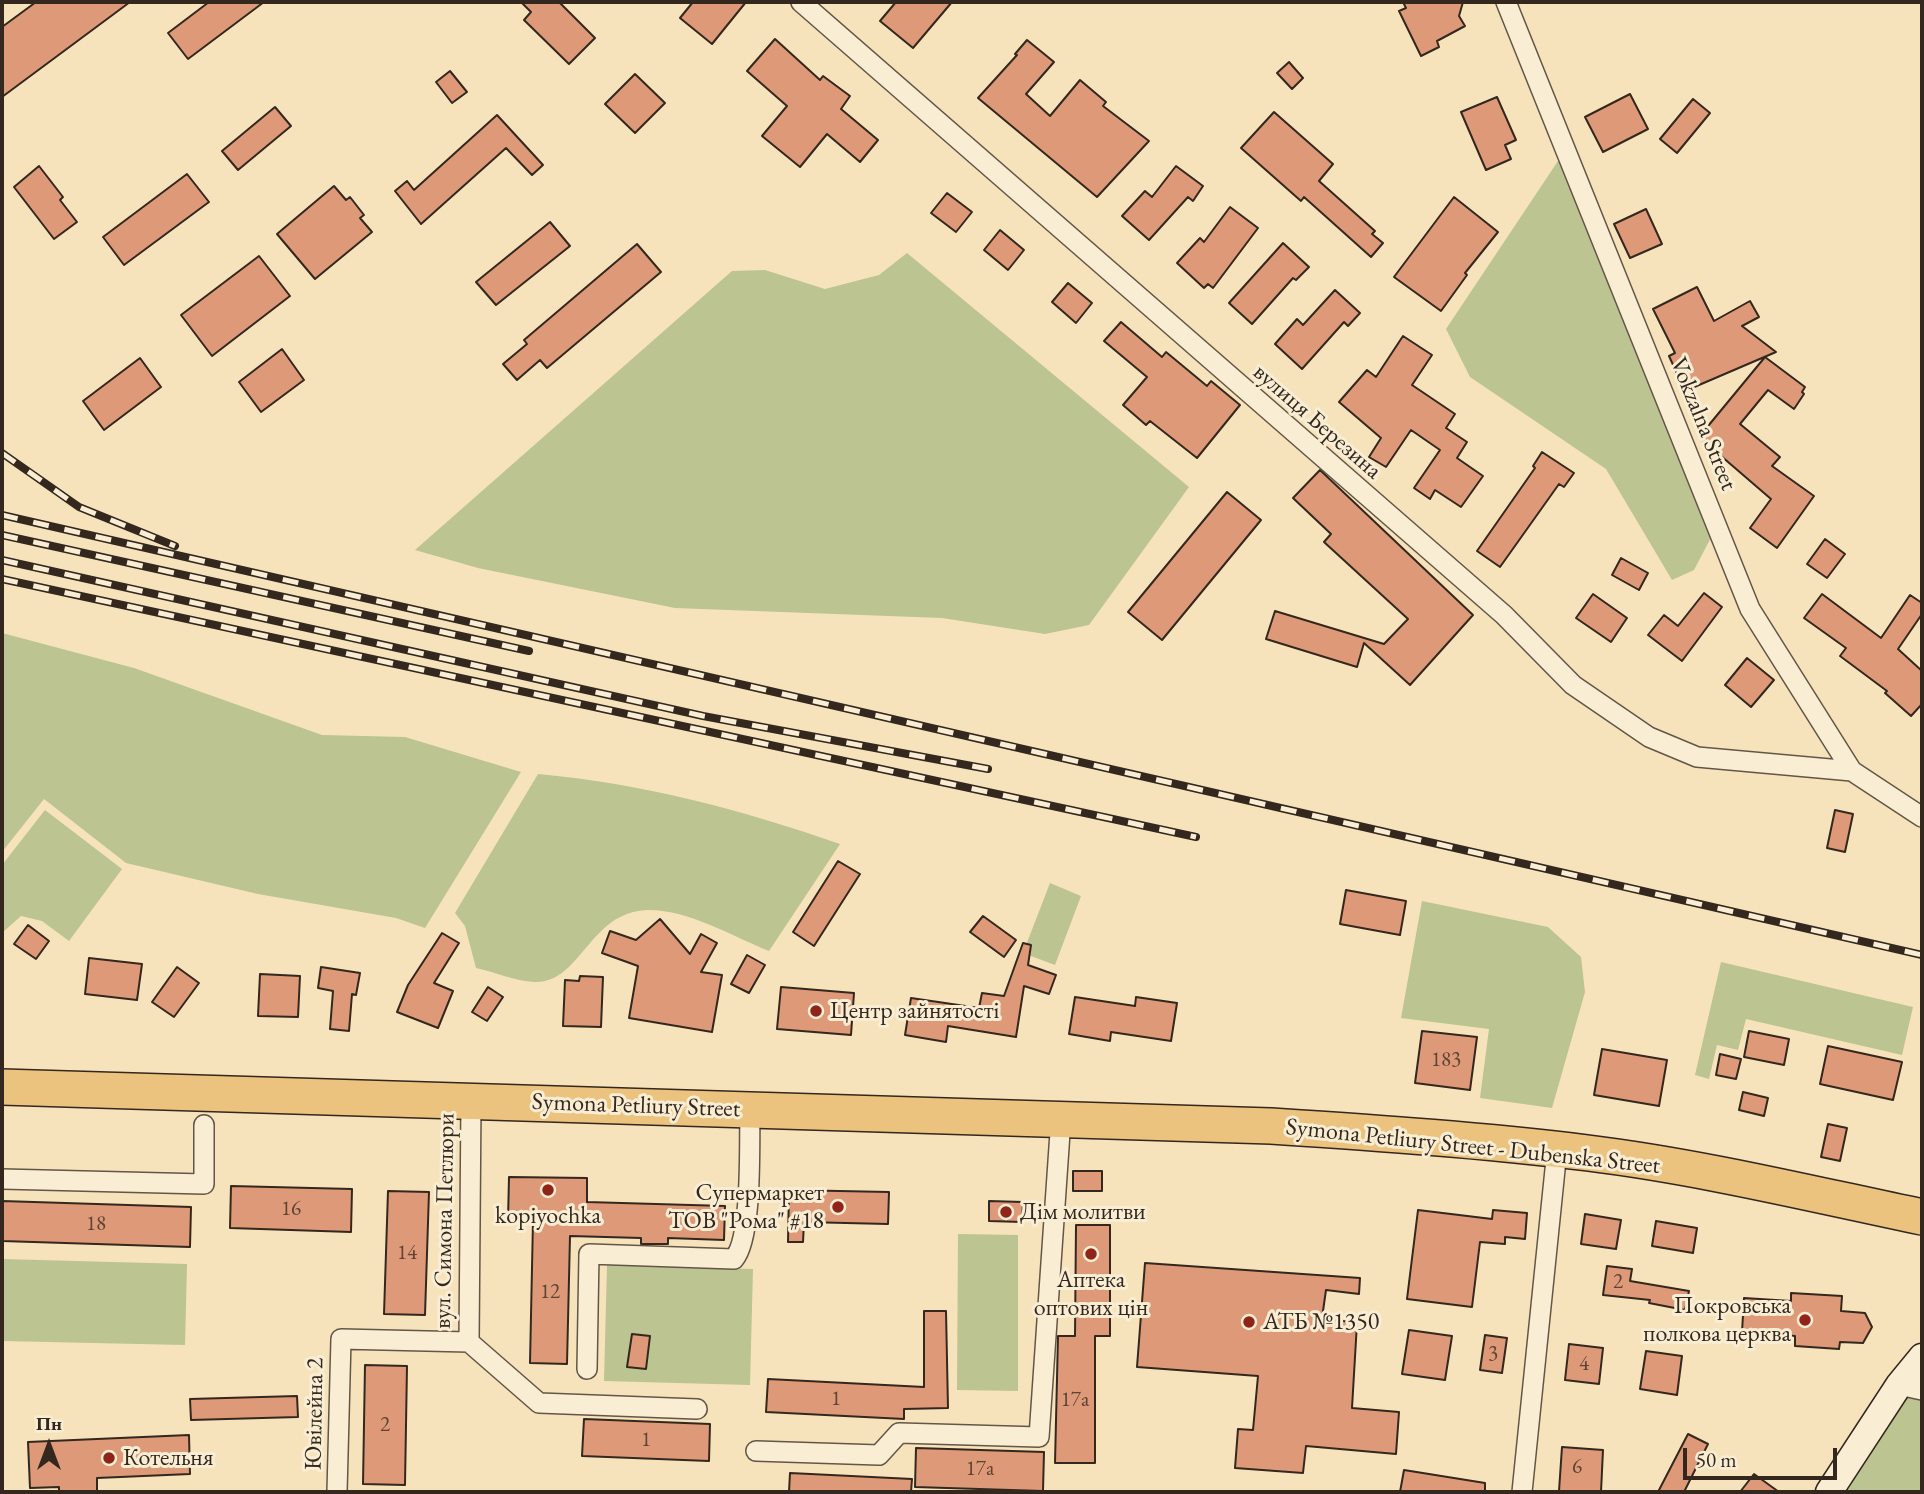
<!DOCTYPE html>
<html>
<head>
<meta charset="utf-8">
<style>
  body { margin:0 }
  #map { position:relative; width:1924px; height:1494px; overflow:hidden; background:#f6e3bc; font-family:"EB Garamond",serif }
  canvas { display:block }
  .frame { position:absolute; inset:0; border:4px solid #33271e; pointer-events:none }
  .north { position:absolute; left:14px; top:1410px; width:70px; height:70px; -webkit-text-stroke:5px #f9edd3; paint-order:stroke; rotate:0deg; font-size:19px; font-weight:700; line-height:28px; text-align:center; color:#33271e }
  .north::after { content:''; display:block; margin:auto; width:24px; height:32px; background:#33271e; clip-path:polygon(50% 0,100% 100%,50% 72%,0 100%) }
  .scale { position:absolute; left:1683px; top:1448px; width:154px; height:32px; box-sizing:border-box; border:4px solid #33271e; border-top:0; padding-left:9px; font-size:21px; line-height:24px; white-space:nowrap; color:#33271e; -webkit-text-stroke:5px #f9edd3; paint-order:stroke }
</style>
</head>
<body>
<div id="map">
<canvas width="1924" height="1494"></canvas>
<div class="frame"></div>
<div class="north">Пн</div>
<div class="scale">50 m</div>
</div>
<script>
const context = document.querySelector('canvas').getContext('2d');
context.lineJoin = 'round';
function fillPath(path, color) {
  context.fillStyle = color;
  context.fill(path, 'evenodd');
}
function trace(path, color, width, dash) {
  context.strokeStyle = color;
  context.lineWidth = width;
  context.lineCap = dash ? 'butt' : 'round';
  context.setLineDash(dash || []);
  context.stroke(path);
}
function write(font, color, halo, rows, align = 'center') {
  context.font = font + ' "EB Garamond",serif';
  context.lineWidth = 6;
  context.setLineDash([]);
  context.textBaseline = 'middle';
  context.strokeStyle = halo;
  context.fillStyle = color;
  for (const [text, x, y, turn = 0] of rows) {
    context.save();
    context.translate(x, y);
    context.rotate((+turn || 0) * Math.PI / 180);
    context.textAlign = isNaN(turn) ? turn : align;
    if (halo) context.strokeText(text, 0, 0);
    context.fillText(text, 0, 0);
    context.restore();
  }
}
fillPath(new Path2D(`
  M1566 149 1717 526 1694 570 1672 580 1606 469 1470 377 1446 329Z
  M907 253 1189 487 1089 625 1045 634 942 618 675 608 478 568 415 550 732 271 765 270 825 289 879 275Z
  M2 633 134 668 322 735 405 737 521 772 425 928 396 918 258 894 126 863 44 799 2 852Z
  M538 774C642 783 742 810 840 844L769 951C732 936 687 909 647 910 589 912 581 984 534 982 515 981 495 972 476 968L465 926 455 913Z
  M45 810 122 869 69 941 42 921 21 916 2 933V865Z
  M1050 883 1081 896 1055 965 1023 953Z
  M1422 901 1548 927 1581 957 1585 992 1552 1108 1480 1098 1489 1029 1401 1018Z
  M1721 962 1913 1007 1902 1055 1746 1019 1738 1050 1717 1045 1709 1079 1695 1075Z
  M958 1234 1018 1235V1391L957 1390Z
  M2 1259 187 1264 185 1345 2 1341Z
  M607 1265 753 1269 750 1385 604 1381Z
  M1899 1385 1922 1390V1492H1829Z`), '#bcc491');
const building = new Path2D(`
  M36 2H130L2 97V27Z
  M209 2H264L188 59 168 33Z
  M521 2H559L595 38 569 64 524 20 531 12Z
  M693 2H746L712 44 680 18Z
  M896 2H952L913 48 880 21Z
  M1403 2H1463L1459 16 1465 26 1437 41 1439 47 1421 56 1399 11 1406 8Z
  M775 39 820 80 823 76 850 96 841 109 878 140 860 162 827 134 800 167 762 136 787 106 747 71Z
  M1027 40 1054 62 1026 94 1050 116 1080 80 1106 102 1103 106 1149 141 1097 197 978 98 1017 55 1015 54Z
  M1289 62 1303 78 1292 89 1277 73Z
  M450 71 467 92 452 103 436 82Z
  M635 74 665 103 635 133 605 104Z
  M1630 94 1648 129 1603 152 1585 117Z
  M1497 97 1516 140 1505 145 1511 159 1486 170 1461 112Z
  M1693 99 1710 113 1677 153 1660 139Z
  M275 107 291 126 238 170 222 151Z
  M1274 112 1333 164 1319 181 1375 231 1372 234 1383 243 1371 257 1304 197 1301 201 1241 148Z
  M497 115 543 165 532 175 506 148 421 224 395 191 407 181 414 190Z
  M39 166 63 197 60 200 77 222 54 239 14 187Z
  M1176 166 1203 186 1193 201 1188 197 1149 240 1122 216 1145 191 1152 197Z
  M187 174 209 202 124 265 103 237Z
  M334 186 346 200 350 197 364 215 360 218 372 232 315 279 277 234Z
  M947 193 972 212 956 232 931 213Z
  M1454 197 1498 232 1465 273 1467 275 1441 311 1394 277Z
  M1230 207 1258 228 1213 288 1208 284 1204 288 1177 263 1200 238 1204 242Z
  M1646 209 1662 244 1630 258 1614 224Z
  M550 222 570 246 496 305 476 282Z
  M1000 230 1024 250 1008 270 984 250Z
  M1283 243 1309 267 1296 280 1293 278 1252 324 1229 303Z
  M637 244 661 272 547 368 540 360 517 380 503 364 527 344 524 340Z
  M259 256 290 296 212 356 181 315Z
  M1068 283 1092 303 1076 323 1052 302Z
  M1697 287 1714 321 1750 301 1759 317 1742 326 1776 352 1685 391 1669 356 1675 353 1653 309Z
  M1335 290 1360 313 1348 326 1344 322 1302 369 1275 344 1297 319 1303 325Z
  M1121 322 1162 357 1166 352 1207 386 1211 381 1240 405 1197 458 1150 421 1146 425 1123 405 1147 377 1104 341Z
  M1403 336 1432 355 1412 385 1455 414 1446 428 1467 442 1457 458 1483 476 1461 507 1435 490 1430 499 1414 488 1440 450 1411 430 1386 467 1369 457 1381 438 1339 402 1367 370 1376 377Z
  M282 349 304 380 261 412 239 382Z
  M1765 357 1805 387 1802 392 1804 394 1794 409 1768 390 1740 424 1780 457 1772 466 1814 496 1777 548 1750 528 1771 499 1699 437Z
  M140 358 161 387 104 430 83 401Z
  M1542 452 1574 473 1564 487 1559 484 1500 567 1477 551 1535 468 1533 466Z
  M1320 470 1473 615 1410 685 1364 643 1357 667 1266 639 1275 611 1384 644 1408 619 1324 542 1331 534 1293 498Z
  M1227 492 1261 520 1162 640 1128 612Z
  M1825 539 1845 554 1827 578 1807 564Z
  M1621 558 1648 573 1639 590 1612 575Z
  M1704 593 1722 607 1682 661 1648 635 1664 615 1678 626Z
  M1593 594 1627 618 1611 642 1576 618Z
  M1822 594 1881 638 1910 595 1922 603V614L1898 649 1922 671V704L1911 716 1885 693 1887 691 1840 656 1846 648 1804 618Z
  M1747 658 1774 680 1751 707 1725 685Z
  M1835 810 1853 814 1845 852 1827 848Z
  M838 861 860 874 814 946 793 932Z
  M1346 890 1406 901 1400 935 1340 924Z
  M983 916 1016 940 1004 957 970 932Z
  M660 919 690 954 701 934 717 943 701 972 722 975 712 1032 629 1018 638 966 602 953 610 931 636 940Z
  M28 925 49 941 36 959 14 944Z
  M442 933 459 943 434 983 453 991 438 1028 397 1012 408 985Z
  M1023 943 1031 945 1028 965 1056 975 1049 994 1024 986 1016 1037 948 1026 946 1042 905 1035 911 998 979 1008 982 993 1004 996Z
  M747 955 765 965 749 993 731 984Z
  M89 958 142 964 137 1000 85 994Z
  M177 967 199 983 174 1017 152 1002Z
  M321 967 360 973 356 995 352 994 349 1031 330 1029 333 991 318 988Z
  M260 974 300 976 298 1017 258 1016Z
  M580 976 603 977 601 1027 563 1026 565 980 579 981Z
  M488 987 503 997 487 1021 472 1012Z
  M781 987 854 993 851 1035 777 1029Z
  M1075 997 1135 1006 1136 997 1177 1003 1171 1041 1111 1032 1110 1041 1069 1034Z
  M1422 1031 1477 1037 1470 1090 1415 1083Z
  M1749 1031 1789 1039 1784 1065 1744 1057Z
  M1828 1046 1902 1062 1893 1100 1820 1084Z
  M1602 1049 1667 1060 1659 1106 1594 1095Z
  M1720 1054 1741 1059 1736 1079 1716 1075Z
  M1743 1092 1768 1098 1764 1116 1739 1110Z
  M1828 1124 1847 1128 1840 1161 1821 1157Z
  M1073 1171H1102V1191H1073Z
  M509 1177 587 1178V1202L725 1206 724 1240 668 1238V1244H641V1238L570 1236 567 1364 530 1363 533 1220H508Z
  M231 1186 352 1189 351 1232 230 1228Z
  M789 1190 889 1192 888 1224 804 1222 803 1242H788Z
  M388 1191 429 1192 425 1315 384 1314Z
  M2 1201 191 1207 190 1247 2 1241Z
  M989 1201 1023 1202 1022 1222 989 1221Z
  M1418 1210 1492 1219 1493 1210 1527 1213 1525 1239 1505 1237V1244L1480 1242 1472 1307 1407 1299Z
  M1585 1214 1621 1220 1616 1249 1581 1244Z
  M1656 1221 1697 1228 1693 1253 1652 1246Z
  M1076 1225H1110V1336H1095V1463H1055L1058 1336H1075Z
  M1145 1263 1360 1278 1359 1294 1326 1290 1322 1318 1357 1323 1352 1408 1399 1412 1396 1454 1306 1446 1303 1473 1235 1468 1238 1429 1253 1430 1258 1376 1137 1367Z
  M1607 1266 1632 1269 1630 1281 1689 1291 1685 1310 1649 1303 1650 1300 1603 1295Z
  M1791 1293 1842 1296 1841 1311 1865 1313 1872 1327 1863 1343 1840 1342 1839 1349 1795 1346V1336L1742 1332 1744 1298 1791 1301Z
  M924 1311H946L948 1408 904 1409V1419L766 1412 768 1379 924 1387Z
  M1409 1330 1452 1336 1445 1380 1402 1374Z
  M632 1334 650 1336 646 1369 627 1367Z
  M1485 1335 1507 1338 1502 1373 1480 1370Z
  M1569 1344 1603 1348 1599 1384 1565 1380Z
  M1646 1351 1682 1356 1677 1395 1640 1389Z
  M365 1365 407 1366 405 1485 363 1484Z
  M297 1396 298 1417 191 1420 190 1399Z
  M584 1419 710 1424 709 1461 582 1456Z
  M1688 1434 1708 1444 1684 1492H1658Z
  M189 1435 190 1474 97 1478V1492H59V1487L30 1488 28 1442Z
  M1562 1447 1603 1450 1601 1492 1559 1491Z
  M916 1448 1044 1452 1043 1491 915 1487Z
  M1404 1470 1485 1483V1492H1400Z
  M790 1473 912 1479 911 1492H789Z
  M1754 1474 1779 1492H1740Z`);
fillPath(building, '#de9a78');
trace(building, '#33271e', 2);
const street = new Path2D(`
  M801 2 1504 615 1573 685 1649 737 1697 757 1852 771 1922 817
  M1506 2 1750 609 1852 771
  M2 1179 204 1184V1125
  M469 1342 539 1403 697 1409
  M469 1342 471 1101
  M587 1369 589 1254 734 1259C753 1237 749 1141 750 1109
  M1899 1385 1922 1390
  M756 1451 879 1455 899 1433 1039 1437 1061 1118
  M337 1492 341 1339 469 1342
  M1522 1492 1557 1150`);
const secondary = new Path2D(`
  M1829 1492 1899 1385 1922 1357`);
const highway = new Path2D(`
  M2 1087 1271 1126C1377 1133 1483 1140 1588 1153 1701 1167 1812 1194 1922 1217`);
trace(street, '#645646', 22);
trace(secondary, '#33271e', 29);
trace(highway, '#33271e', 38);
trace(street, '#f9edd3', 19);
trace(secondary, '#f9edd3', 26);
trace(highway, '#ebc27e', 35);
const rail = new Path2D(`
  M2 453 79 507 175 546
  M2 515 1922 955
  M2 535 529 651
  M2 560 703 716 988 769
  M2 579 1196 837`);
trace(rail, '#33271e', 8);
trace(rail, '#f9edd3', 5, [16]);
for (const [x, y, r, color] of [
  [816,1011,7,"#8f2418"],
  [548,1190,7,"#8f2418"],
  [838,1207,7,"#8f2418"],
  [1006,1212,7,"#8f2418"],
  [1091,1254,7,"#8f2418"],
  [1805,1320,7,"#8f2418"],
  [1249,1322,7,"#8f2418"],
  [109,1458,7,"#8f2418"]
]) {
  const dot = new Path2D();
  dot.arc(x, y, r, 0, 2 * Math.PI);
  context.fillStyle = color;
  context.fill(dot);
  trace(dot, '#f9edd3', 2.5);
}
write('21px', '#5e4434', null, [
  ["183",1446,1060],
  ["16",291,1209],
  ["18",96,1224],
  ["14",407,1253],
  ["2",1618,1282],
  ["12",550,1292],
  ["3",1493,1354],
  ["4",1584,1364],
  ["1",836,1399],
  ["17а",1075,1400],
  ["2",385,1425],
  ["1",646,1440],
  ["6",1577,1467],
  ["17а",980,1469]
]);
write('24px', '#33271e', '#f9edd3', [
  ["вулиця Березина",1317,422,41],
  ["Vokzalna Street",1703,424,68],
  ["Symona Petliury Street",636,1106,2],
  ["Symona Petliury Street - Dubenska Street",1473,1147,6],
  ["вул. Симона Петлюри",445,1221,-89],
  ["Ювілейна 2",315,1414,-89]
]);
write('24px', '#33271e', '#f9edd3', [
  ["Центр зайнятості",830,1011],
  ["Супермаркет",824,1193,"right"],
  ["ТОВ \"Рома\" #18",824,1221,"right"],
  ["Дім молитви",1020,1212],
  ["kopiyochka",548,1216,"center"],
  ["Аптека",1091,1280,"center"],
  ["оптових цін",1091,1308,"center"],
  ["Покровська",1791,1306,"right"],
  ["полкова церква",1791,1334,"right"],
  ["АТБ №1350",1263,1322],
  ["Котельня",123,1458]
], 'left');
</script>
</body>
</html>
